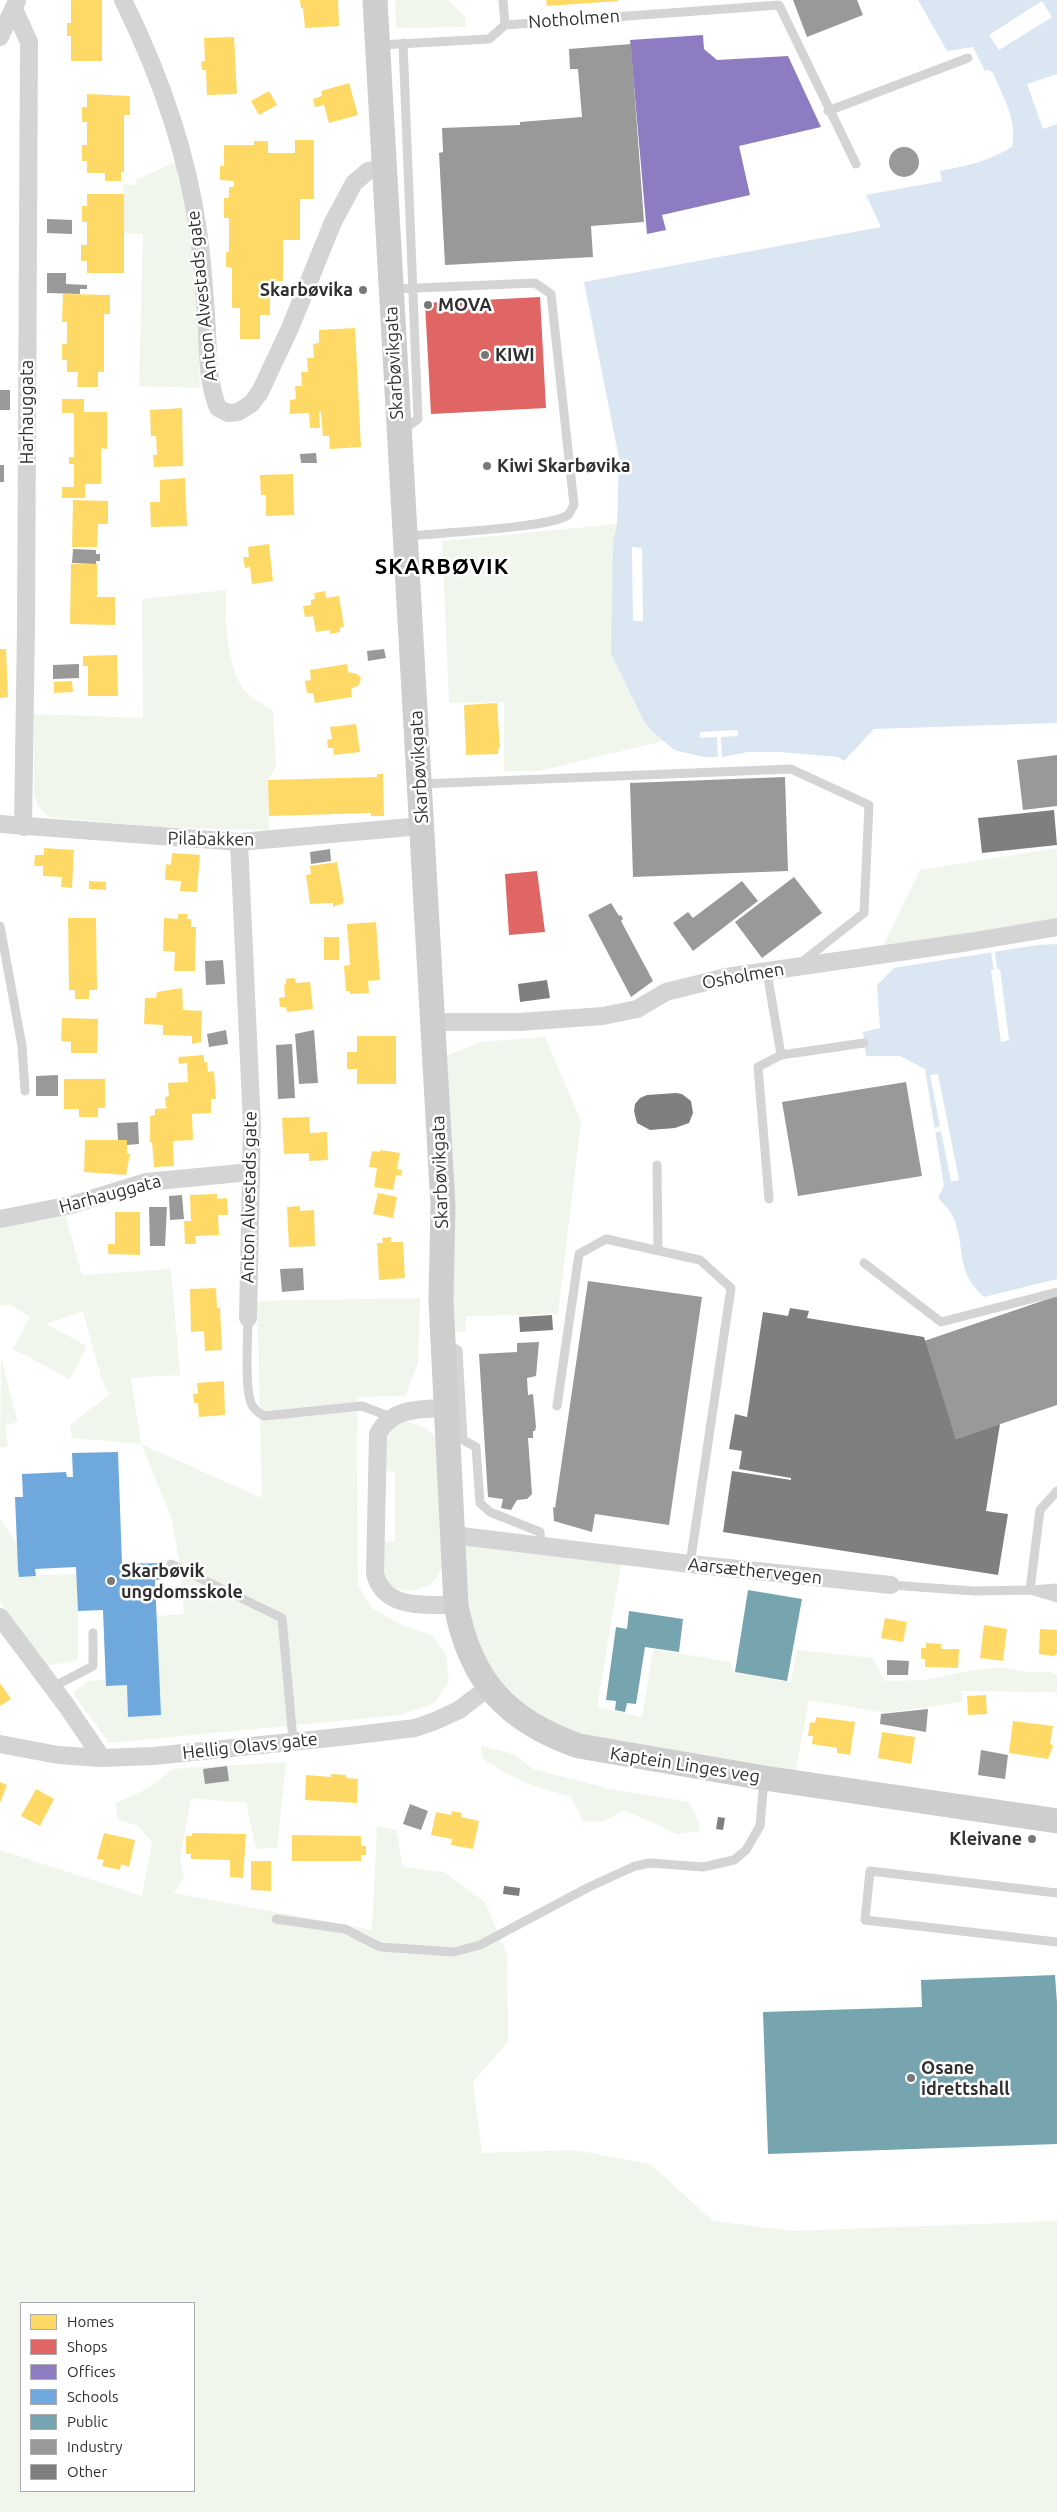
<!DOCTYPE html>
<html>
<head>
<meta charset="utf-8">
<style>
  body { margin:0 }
  #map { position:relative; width:1057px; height:2512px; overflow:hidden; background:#fff; font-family:Ubuntu,sans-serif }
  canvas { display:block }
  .legend { position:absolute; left:20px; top:2302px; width:175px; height:190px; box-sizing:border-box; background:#fff; border:1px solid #acacac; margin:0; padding:6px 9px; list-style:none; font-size:15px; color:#303030 }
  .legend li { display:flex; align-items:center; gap:10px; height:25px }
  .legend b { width:25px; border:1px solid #acacac }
</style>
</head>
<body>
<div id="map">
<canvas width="1057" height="2512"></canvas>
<ul class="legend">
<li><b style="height:14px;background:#ffd966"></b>Homes</li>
<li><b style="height:14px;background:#e06666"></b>Shops</li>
<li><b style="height:14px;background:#8e7cc3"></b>Offices</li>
<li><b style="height:14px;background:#6fa8dc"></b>Schools</li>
<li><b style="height:14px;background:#76a5af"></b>Public</li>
<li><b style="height:14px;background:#999"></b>Industry</li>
<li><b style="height:14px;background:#7f7f7f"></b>Other</li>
</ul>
</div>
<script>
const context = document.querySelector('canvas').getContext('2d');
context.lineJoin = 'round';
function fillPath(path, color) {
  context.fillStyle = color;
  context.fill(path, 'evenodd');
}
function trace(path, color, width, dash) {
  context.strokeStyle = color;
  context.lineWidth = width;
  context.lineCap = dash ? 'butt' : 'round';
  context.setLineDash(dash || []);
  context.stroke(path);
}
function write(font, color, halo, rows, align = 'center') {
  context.font = font + ' Ubuntu,sans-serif';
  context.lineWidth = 5;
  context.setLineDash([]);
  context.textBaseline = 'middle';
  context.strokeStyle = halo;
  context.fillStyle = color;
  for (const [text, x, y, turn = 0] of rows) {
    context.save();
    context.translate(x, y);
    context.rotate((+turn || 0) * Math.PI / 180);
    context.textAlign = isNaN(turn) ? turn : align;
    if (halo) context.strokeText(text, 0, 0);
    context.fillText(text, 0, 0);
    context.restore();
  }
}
fillPath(new Path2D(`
  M395 0H448L465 16V27L396 28Z
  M177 161 189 219 197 298 200 388 139 386 143 234 124 233 123 184 137 185 136 180Z
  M617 524 613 542 652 731 663 741 539 771H504V702L449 703 442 541Z
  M226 590C225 619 226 671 247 693 254 700 265 705 273 711L276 767 268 780 269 830 168 828 49 817 37 805 34 792V714L143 718 142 599Z
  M1057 848V920L883 946 920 870Z
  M545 1037 581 1121 558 1314 466 1316V1331L453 1332 446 1056 481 1042Z
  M65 1214 82 1275 171 1269 180 1375 131 1378 141 1444 262 1498 257 1301 420 1298 418 1363 405 1396 357 1397 358 1585 372 1608 402 1625 433 1636 446 1655 449 1681 435 1703 400 1715 109 1743 73 1693 88 1681 128 1678 160 1714 157 1616 184 1614 179 1560 171 1516 141 1444 72 1438 70 1425 109 1395 101 1377 83 1311 46 1324 87 1346 70 1379 13 1349 30 1317 13 1306 0 1305V1224Z
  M1 1358 18 1422 5 1425 8 1446 0 1448Z
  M408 1422 424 1427 439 1439 446 1557C442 1567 439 1578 430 1584 415 1594 387 1594 382 1572 380 1564 383 1550 383 1541L395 1542V1472L384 1471C384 1452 385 1439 396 1424Z
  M0 1519 18 1545 19 1576 78 1574V1660L46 1666 0 1602Z
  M463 1545 621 1564 597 1707 642 1717 653 1649 731 1662 732 1672 791 1682 797 1650 873 1658 885 1681 926 1680 962 1672 1000 1667 1026 1672H1051L1057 1675V1695L1055 1692 961 1691 962 1702 886 1713 809 1700 795 1773 587 1741 526 1709 497 1682 479 1650 465 1608Z
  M481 1746 514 1754 533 1769 575 1780 610 1789 689 1802 698 1821 699 1831 677 1834 624 1810 602 1822 583 1821 571 1796C535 1788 513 1780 482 1758Z
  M286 1762 277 1848 256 1849 246 1803 191 1798 180 1858 184 1877 174 1893 372 1930 377 1826 396 1830 403 1867 444 1872 485 1902 507 1955 508 2042 473 2082 482 2153 575 2150 650 2164 713 2221 792 2231 1057 2221V2512H0V1850L142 1896 152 1842 138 1826 117 1819 116 1803 151 1787 172 1769ZM21 2303H194V2491H21Z`), '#f1f6ed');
fillPath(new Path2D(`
  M918 0H1057V723L874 729 844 761 838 757 780 752H748L722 757H704L674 750 652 731 644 721 611 654 613 542 617 524 619 458 584 282 881 227 866 195 942 181 940 171C967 166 989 161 1012 147 1018 121 1003 97 993 73L989 70 985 71 973 47 947 51Z
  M1057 944V1279L984 1297C955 1271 966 1250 954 1219 951 1211 943 1204 938 1197L944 1186 925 1069 900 1056H866L863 1032 880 1028 877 985 894 968 1037 945Z`), '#dae7f3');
fillPath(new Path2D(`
  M1042 1 1052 17 999 50 989 35Z
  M1057 74V124L1043 129 1027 84Z
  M632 547 642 548 643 621H633Z
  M738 730V736L721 737 722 757H718L717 737 700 738V732Z
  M995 952 997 969H1000L1009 1040 1001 1042 991 970H994L991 953Z
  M938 1074 959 1180 951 1182 941 1131 935 1132 934 1129 940 1126 930 1075Z`), '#fff');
fillPath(new Path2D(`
  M71 0H102V61H71V36H67V23H71Z
  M300 0H338L339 26 305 28 303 8H301Z
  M546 0H618V1L547 6Z
  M234 37 237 94 207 95 206 70H202L201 62 205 61 204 38Z
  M349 83 358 115 329 123 324 105 315 107 313 99 322 96 321 91Z
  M269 91 277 105 259 115 251 101Z
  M87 94 130 96V115H124V172H121V181H105V173H87V161H82V145H87V122H82V107H87Z
  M295 140H314V199H300V240H283V281H270V315H260V339H240V308H232V268L226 267V252H229V218H224V198H229V187H234V181L220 180V166H224V145H254V141H268V153H295Z
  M87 194H124V273H87V261H81V245H87V222H82V206H87Z
  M63 294 110 295V314H104V372H98V387H77L78 372H67V360H62V344H67V322H62Z
  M355 328 361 447 330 449 329 436H323L321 412H319L320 428H310L309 413 290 414V400L296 399 295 386H302L301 372H308L307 358H314L313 344 319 343V330Z
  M62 399H84V412H107V449L101 448V484H85V498H62V487H74V464H69V457H74V413H62Z
  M182 408 183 466 154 467 153 455H157L156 436H151L150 410Z
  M293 474 294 515 266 516V495H261L260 475Z
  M185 478 187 526 151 527 150 502H160V480Z
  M73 500 108 501V524H98L97 547H72Z
  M269 544 273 581 252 584 250 567 245 568 243 557H249L248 547Z
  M71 564H97V597H115V625L70 624Z
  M325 591 326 598 339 596 344 627 340 628V632L330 634V630L316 632 313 616 305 617 303 606 311 605V600L315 599 314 593Z
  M0 649H6L8 697 0 698Z
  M117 655 118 696H88V666H83V656Z
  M347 664 348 672 357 674 361 678 359 685 351 689 352 697 315 703 313 693H307L305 681 311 680 310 670Z
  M72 681 73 692 54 693V682Z
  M497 703 500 748 498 749V754L466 755 464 705Z
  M356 724 360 752 334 755 333 748H328L327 740 332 739 330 727Z
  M377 774H383L384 816H371V813L269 816 268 780 377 777Z
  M44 848 74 850 72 888 61 887 62 877 43 876V866H34L35 855H44Z
  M172 853 200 855 197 892 180 891 181 881 165 880 166 864 171 865Z
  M337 862 344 903 333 907V903L310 904 306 875 311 874 310 866Z
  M89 881 106 882V890L89 889Z
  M178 914H188L187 919H191V927H196L195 971H174L175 952 163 951 164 918 178 919Z
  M68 918H96L97 990H89V999H75V990H69Z
  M376 922 380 980 368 981 369 993 350 994V991H346L344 966 350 965 347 924Z
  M324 937H339V960H324Z
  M295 978 296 983 310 982 313 1009 287 1012 286 1007H280L279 998 285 997 284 985 286 984V979Z
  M182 988 183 1010 202 1011 201 1042 192 1044V1036L163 1035V1025L144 1024 145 998H156L157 992Z
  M62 1018 98 1019 97 1053H71V1042L61 1041Z
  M357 1036H396V1084H357V1069H347V1052H357Z
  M204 1055V1062H207L208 1072 214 1071 216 1099H211V1113L192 1114 193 1140 173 1141 174 1166 154 1167 152 1142H150V1116L155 1115V1109L169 1108 166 1107 165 1097 169 1096 168 1083 188 1082 187 1063 179 1064 178 1057Z
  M64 1079H105V1108H98V1117H79V1109H64Z
  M309 1117 310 1133 327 1132 328 1160 309 1161V1153L284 1154 282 1118Z
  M85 1140H127V1154H130L126 1175 84 1172Z
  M380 1150 400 1153 397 1169 402 1170 401 1176 396 1175 393 1190 374 1187 377 1168 369 1167 372 1151 380 1152Z
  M378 1193 397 1197 393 1218 373 1214Z
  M217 1194V1199L227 1198 228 1215H218L219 1235 195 1236 196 1244H185L184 1221H191L190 1195Z
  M300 1206V1211L314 1210 315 1246 289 1247 287 1207Z
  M115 1212H140V1255L108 1254V1244H115Z
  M391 1237V1242H403L405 1278 379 1280 377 1243H383L382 1238Z
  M216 1288 217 1308H220L222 1350 205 1351 204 1331 191 1332 190 1289Z
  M224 1381 225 1415 199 1417 198 1403H194L193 1394H198L197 1383Z
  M885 1618 907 1622 903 1642 881 1638Z
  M984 1625 1007 1629 1003 1661 980 1658Z
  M1040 1629 1057 1630V1654L1054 1656 1039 1654Z
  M926 1643 941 1644V1649H959L958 1668 925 1667V1659H921V1648H926Z
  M0 1683 11 1699 0 1706Z
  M986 1695 987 1714 968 1715 967 1696Z
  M816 1717 855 1722 850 1755 837 1753V1748L812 1744 813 1736H808L810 1722 815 1723Z
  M1013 1721 1053 1726 1050 1743 1053 1746 1048 1759 1009 1753Z
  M882 1732 915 1737 911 1764 878 1758Z
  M331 1774 346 1775V1778L358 1779 357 1803 305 1800 306 1775 331 1777Z
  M0 1782 7 1785 0 1803Z
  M36 1789 54 1799 40 1826 21 1816Z
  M452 1811 462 1813 461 1817 479 1821 473 1849 451 1845 452 1839 431 1835 436 1812 451 1815Z
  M104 1833 135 1840 129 1867 121 1864 120 1870 102 1866 104 1860 97 1859Z
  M192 1833 246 1834 243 1878 230 1877V1860L191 1859V1854H186V1836H192Z
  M292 1835 361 1836V1846H366V1855H361V1861H292Z
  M251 1861H271V1891L251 1890Z`), '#ffd966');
fillPath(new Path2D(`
  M540 297 546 408 431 414 425 303Z
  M537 871 545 932 509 935 505 874Z`), '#e06666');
fillPath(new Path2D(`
  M703 35 704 49 717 60 788 56 821 127 739 146 750 195 662 215 666 230 647 234 630 40Z`), '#8e7cc3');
fillPath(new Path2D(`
  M118 1452 122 1564 161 1563 162 1579 155 1580 161 1715 128 1717 127 1685 106 1686 103 1610 78 1611 76 1567 35 1569 36 1576 19 1577 18 1569 15 1497H23L22 1474 66 1472 67 1477H73L72 1453Z`), '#6fa8dc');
fillPath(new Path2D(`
  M748 1590 802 1599 787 1681 735 1672Z
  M629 1611 683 1619 679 1652 645 1647 636 1704 627 1703 625 1712 615 1710 616 1701 606 1700 616 1627 627 1629Z
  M1055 1975 1057 2003V2144L768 2154 763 2012 922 2007 921 1980Z`), '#76a5af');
fillPath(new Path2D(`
  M793 0H857L863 15 807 37Z
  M631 44 644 222 591 226 593 257 445 265 439 153 443 152 442 128 520 125V122L582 117 578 69H570L569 49Z
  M889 162a15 15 0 1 1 30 0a15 15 0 1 1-30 0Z
  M47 219 72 220V234L47 233Z
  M47 273H66V284L87 285V289H80V294L47 293Z
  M0 390H10V410H0Z
  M316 453 317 463H301L300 454Z
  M0 465H4V482H0Z
  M73 549 96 550V554H100V561H96V564L72 563Z
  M384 649 386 658 368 661 367 651Z
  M79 664V678L53 679V665Z
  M1057 755V806L1023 810 1017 760Z
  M785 777 788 871 633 877 630 783Z
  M330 849 331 861 311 864 310 852Z
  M794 877 822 913 762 958 735 922Z
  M742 881 758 901 693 951 673 923 688 912 693 918Z
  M611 903 619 916 621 915 623 919 621 921 653 981 631 997 588 915Z
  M223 960 225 984 206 985 205 961Z
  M226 1030 228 1044 209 1047 207 1034Z
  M314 1030 318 1083 299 1084 295 1034Z
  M292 1044 295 1098 278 1099 276 1045Z
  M58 1075V1096H36V1076Z
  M906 1082 922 1176 798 1196 782 1102Z
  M138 1122 139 1144 127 1145V1140H118L117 1123Z
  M182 1195 184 1219 170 1220 169 1196Z
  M149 1207H167L165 1246H150Z
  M303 1268 304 1290 282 1292 280 1269Z
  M588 1281 702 1297 669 1525 595 1514 592 1532 554 1521 553 1507 555 1508Z
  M1057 1296V1405L956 1439 924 1341Z
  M539 1342 536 1376 527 1378 528 1395 533 1394 536 1427 535 1431H533V1438H528L532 1494 527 1499 517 1500 511 1510 501 1508 503 1499 488 1497 479 1354 517 1352V1343Z
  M887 1660 909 1661 908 1675H887Z
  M928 1709 926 1732 880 1724 881 1714Z
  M981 1750 1008 1755 1005 1779 978 1775Z
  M227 1766 229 1781 205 1784 203 1769Z
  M410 1804 428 1811 421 1830 403 1824Z`), '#999');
fillPath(new Path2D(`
  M1054 810 1057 845 982 853 978 818Z
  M547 980 550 998 520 1002 518 984Z
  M676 1093 682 1094 691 1101 693 1113 689 1123 675 1128 650 1130 637 1123 634 1111 635 1104 640 1098 647 1095Z
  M790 1308 809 1311 807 1318 924 1337 956 1439 1000 1424 986 1511 1008 1514 998 1575 723 1532 732 1471 791 1480V1478L739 1469 742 1451 729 1449 735 1414 747 1417 763 1312 788 1316Z
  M552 1315 553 1330 520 1332 519 1317Z
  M718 1817 725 1818 723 1830 716 1829Z
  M504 1886 520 1888 519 1896 503 1894Z`), '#7f7f7f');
trace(new Path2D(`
  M503 0 505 25
  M380 45 489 39 505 25 779 5 856 164
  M828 111 968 58
  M394 289 535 283 551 294 574 505C572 508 570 513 568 515 550 528 436 533 408 536
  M403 430 418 419 403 43
  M420 784 791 769 869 805 864 913 802 962
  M0 926 22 1046 25 1091
  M767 972 781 1055 758 1067 769 1199
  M781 1055 864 1043
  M657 1165 658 1250
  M864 1263 941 1322 1057 1292
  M248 1318C248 1338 244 1389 252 1405 255 1411 259 1413 264 1416L362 1406 391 1417
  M447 1344 458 1350 463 1440 476 1447 480 1503 490 1512 540 1532 541 1546
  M557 1406 579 1254 606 1239 700 1260 731 1288 690 1564
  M1057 1491 1040 1510 1030 1590 1057 1588
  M171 1564 282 1618 293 1740
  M891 1585 974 1591 1030 1590 1057 1598
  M53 1687 93 1666V1633
  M1057 1893 870 1871 865 1920 1057 1942
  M276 1919 345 1929 380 1947 454 1952 480 1945 589 1887 635 1866 650 1863 703 1867 734 1860 746 1850 760 1826 764 1780`), '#d4d4d4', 9);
trace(new Path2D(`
  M123 0C159 73 187 151 198 231 203 264 205 297 207 330 208 357 208 383 218 408L228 413 238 412 251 404 260 392 290 328 333 222 354 183 368 171 383 168
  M14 9 29 42 26 626 23 827
  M0 37 17 1
  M0 824 239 842 422 826
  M239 842 252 1125 248 1318
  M432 1022H519L603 1016 637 1009 666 992 726 977 969 942 1057 927
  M0 1219 71 1205 146 1182 251 1172
  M445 1408C419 1409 391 1408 378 1434L375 1574C385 1611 426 1604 456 1605
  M453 1535 690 1564 891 1585
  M0 1617 66 1705 102 1758
  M0 1744 58 1755 102 1758 154 1756 349 1736 415 1728 435 1721 459 1710 489 1687`), '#d4d4d4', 18);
trace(new Path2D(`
  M375 0 443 1206 441 1300 456 1605C470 1681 507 1721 579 1746L764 1778 1057 1821`), '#cecece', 25);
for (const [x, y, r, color] of [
  [363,290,5,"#787878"],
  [428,305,5,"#787878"],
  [485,355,5,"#787878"],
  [487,466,5,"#787878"],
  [111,1581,5,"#787878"],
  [1032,1839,5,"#787878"],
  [911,2078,5,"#787878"]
]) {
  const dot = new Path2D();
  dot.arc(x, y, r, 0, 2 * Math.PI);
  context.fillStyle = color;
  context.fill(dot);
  trace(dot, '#fff', 2);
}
write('18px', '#303030', '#fff', [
  ["Notholmen",574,19,-4],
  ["Anton Alvestads gate",202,296,-96],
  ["Skarbøvikgata",394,363,-93],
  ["Harhauggata",27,412,-90],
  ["Skarbøvikgata",419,767,-93],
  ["Pilabakken",211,839,1],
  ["Osholmen",743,976,-10],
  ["Skarbøvikgata",440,1172,-92],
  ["Harhauggata",110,1194,-15],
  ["Anton Alvestads gate",249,1197,-89],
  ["Aarsæthervegen",755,1571,6],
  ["Hellig Olavs gate",250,1746,-6],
  ["Kaptein Linges veg",685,1765,9]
]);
write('bold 18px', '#303030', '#fff', [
  ["Skarbøvika",353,290,"right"],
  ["MOVA",438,305],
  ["KIWI",495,355],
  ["Kiwi Skarbøvika",497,466],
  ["Skarbøvik",121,1571],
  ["ungdomsskole",121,1592],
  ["Kleivane",1022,1839,"right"],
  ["Osane",921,2068],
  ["idrettshall",921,2089]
], 'left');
context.letterSpacing = '1px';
write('bold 22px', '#000', '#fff', [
  ["SKARBØVIK",442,567]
]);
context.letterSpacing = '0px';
</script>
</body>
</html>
